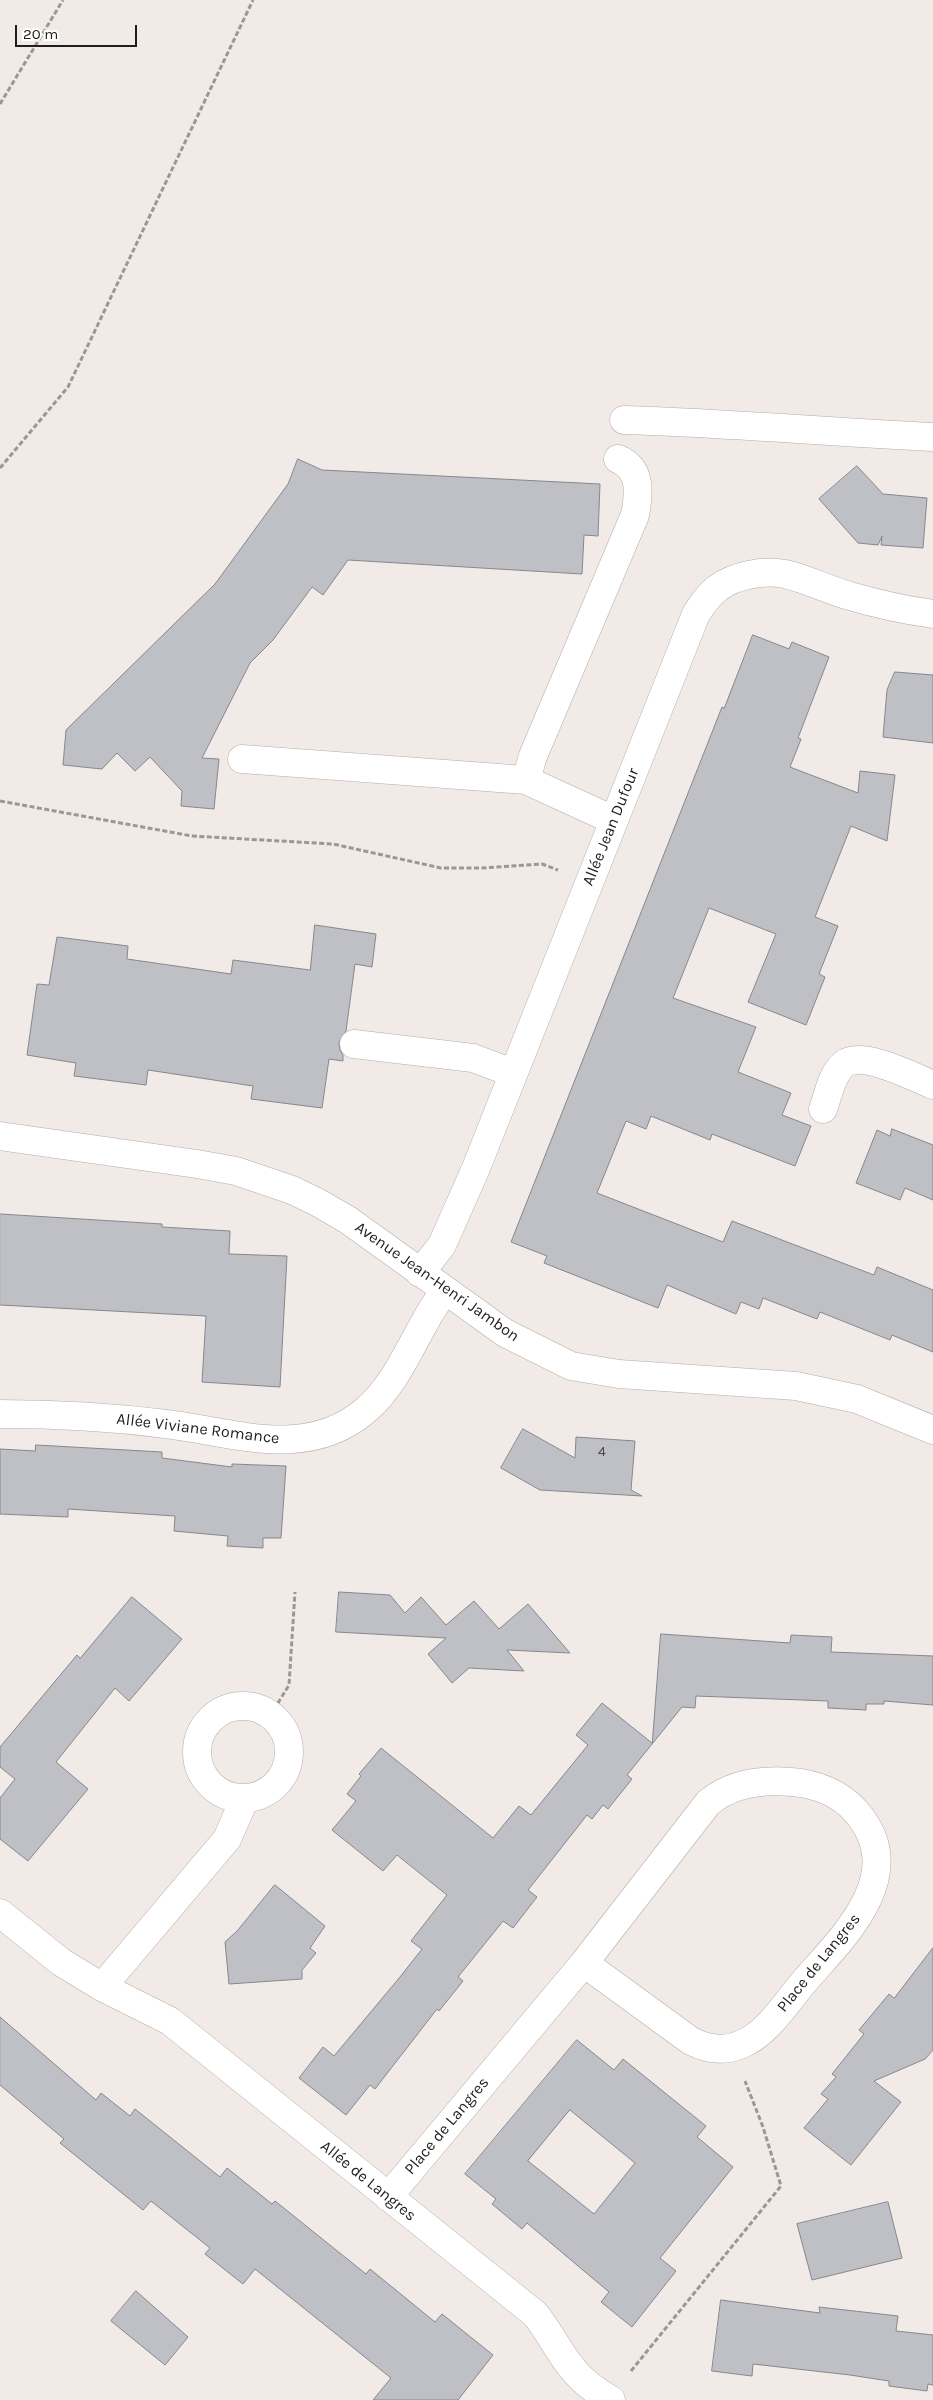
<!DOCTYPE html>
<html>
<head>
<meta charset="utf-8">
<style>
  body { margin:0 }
  #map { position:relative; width:933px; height:2400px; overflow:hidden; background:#f1eae6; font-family:Karla,sans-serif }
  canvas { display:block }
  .scale { position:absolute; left:15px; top:25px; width:122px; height:22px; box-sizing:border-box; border:2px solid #201d1c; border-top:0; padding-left:6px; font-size:15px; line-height:18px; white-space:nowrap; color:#201d1c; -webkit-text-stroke:4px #fff; paint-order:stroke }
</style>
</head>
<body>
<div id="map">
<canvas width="933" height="2400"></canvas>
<div class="scale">20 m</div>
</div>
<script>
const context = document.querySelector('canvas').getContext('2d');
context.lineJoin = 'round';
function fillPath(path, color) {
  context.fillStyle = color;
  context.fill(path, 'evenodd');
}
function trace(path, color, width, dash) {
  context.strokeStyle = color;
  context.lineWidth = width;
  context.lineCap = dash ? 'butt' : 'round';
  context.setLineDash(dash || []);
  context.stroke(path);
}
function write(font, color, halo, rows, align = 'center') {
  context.font = font + ' Karla,sans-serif';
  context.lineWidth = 4.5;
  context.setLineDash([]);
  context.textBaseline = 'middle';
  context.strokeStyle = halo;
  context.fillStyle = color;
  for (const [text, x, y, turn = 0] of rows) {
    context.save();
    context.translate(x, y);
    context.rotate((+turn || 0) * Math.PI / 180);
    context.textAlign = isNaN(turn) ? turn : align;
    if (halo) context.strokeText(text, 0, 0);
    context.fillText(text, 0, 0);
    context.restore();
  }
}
const building = new Path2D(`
  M298 459 322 470 600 484 598 536 584 535 582 574 348 560 323 595 312 587 273 640 250 663 202 758 219 759 214 809 181 806 182 791 150 757 135 771 117 753 102 769 63 765 66 730 215 584 288 484Z
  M857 466 883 494 927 498 923 548 881 545 882 536 878 545 858 543 819 499Z
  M753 635 789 649 792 642 829 657 798 738 801 739 790 767 858 793 860 771 895 775 887 841 851 826 815 917 838 926 819 974 825 977 806 1025 748 1002 776 934 709 908 673 998 756 1027 738 1072 791 1093 782 1115 811 1126 795 1166 712 1134 710 1140 651 1116 646 1129 626 1121 597 1193 723 1242 732 1221 874 1275 877 1267 933 1290V1352L892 1335 890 1340 820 1312 817 1319 763 1298 759 1309 741 1302 736 1314 667 1285 658 1308 544 1263 547 1256 511 1242 722 707 724 708Z
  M895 672 933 675V743L883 737 887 690Z
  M315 925 376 934 372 967 355 964 346 1031 339 1042 340 1050 343 1055V1061L329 1059 322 1108 251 1099 253 1086 148 1070 146 1085 74 1076 76 1063 27 1055 37 984 49 985 57 937 128 946 127 959 231 974 233 960 310 970Z
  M892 1129 933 1145V1200L905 1188 900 1200 856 1183 877 1130 890 1136Z
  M0 1214 162 1224V1227L230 1231 229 1254 287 1256 280 1387 202 1382 206 1316 0 1305Z
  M523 1429 575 1458 576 1437 635 1441 631 1490 642 1496 540 1490 501 1468Z
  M36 1445 162 1452V1458L232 1467V1464L286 1466 281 1538H263V1548L227 1546 228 1536 174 1531 175 1516 68 1509V1517L0 1514V1449L35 1451Z
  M339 1592 390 1595 405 1613 421 1597 446 1625 474 1601 499 1629 528 1604 570 1653 507 1650 524 1671 469 1668 452 1683 428 1654 446 1638 336 1632Z
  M132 1597 182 1639 129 1701 115 1688 56 1762 88 1789 28 1861 0 1839V1798L15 1779 0 1767V1747L77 1655 80 1658Z
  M661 1634 790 1643 791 1635 832 1637 831 1652 933 1656V1705L884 1701V1704H866V1710L828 1708V1701L696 1696 695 1708 682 1707 627 1775 632 1779 608 1809 603 1805 592 1819 587 1815 528 1890 537 1897 513 1928 503 1921 458 1977 463 1981 439 2011 437 2009 375 2089 370 2085 346 2115 299 2078 323 2047 334 2056 400 1977 422 1949 411 1941 447 1895 397 1855 383 1871 332 1830 356 1801 347 1794 361 1776 359 1774 381 1748 493 1838 519 1806 531 1815 588 1745 576 1735 602 1703 652 1743Z
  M275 1885 325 1926 310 1948 316 1953 302 1970V1979L229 1984 225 1942 237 1931Z
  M933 1948V2050L925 2059 874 2081 901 2102 851 2165 804 2128 828 2099 821 2094 836 2077 832 2074 864 2034 859 2030 889 1994 894 1998Z
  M0 2017 96 2100 101 2093 130 2116 135 2109 220 2177 227 2168 272 2204 275 2201 366 2274 370 2269 435 2322 442 2314 493 2355 458 2400H373L391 2378 255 2269 243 2284 205 2254 210 2248 151 2201 143 2210 60 2143 64 2139 0 2085Z
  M577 2040 614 2070 623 2059 706 2126 697 2137 733 2167 660 2258 676 2271 632 2327 601 2302 609 2292 527 2223 522 2229 492 2204 496 2199 465 2174ZM570 2110 635 2163 594 2214 528 2161Z
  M888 2202 902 2258 812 2280 797 2224Z
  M136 2291 188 2337 165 2365 111 2321Z
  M721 2300 820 2313 819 2307 898 2316 896 2331 933 2335V2385L928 2384 927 2391 889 2386V2381L850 2375 753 2364 752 2376 712 2371Z`);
fillPath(building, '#bfbfc6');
trace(building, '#86878d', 1);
const minor = new Path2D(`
  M624 420C727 423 830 432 933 437
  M242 759 526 780 613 820
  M526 780 533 756 635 515C639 494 642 469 618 459
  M354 1044 473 1058 513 1073
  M823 1109C828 1096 832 1073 844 1064 862 1050 914 1077 933 1085
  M0 1136 197 1164 236 1171 292 1190 317 1202 348 1220 505 1333 571 1366 619 1374 796 1386 857 1399 933 1430
  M420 1273 442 1245 476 1168 696 614C702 605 709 594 718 588 735 575 764 570 785 574 807 579 828 590 850 596 877 604 905 610 933 614
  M0 1414C55 1414 111 1417 166 1424 233 1432 307 1461 366 1410 394 1386 408 1351 426 1320 431 1310 438 1301 444 1291
  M197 1752a46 46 0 1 1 92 0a46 46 0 1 1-92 0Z
  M0 1913 61 1962 102 1987 170 2021 535 2314C549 2331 558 2351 572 2368 582 2381 597 2392 611 2400
  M102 1987 227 1839 245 1798
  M388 2197 584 1963 708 1803C734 1781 769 1779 801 1783 826 1787 848 1799 862 1819 906 1880 840 1940 803 1983 785 2004 768 2033 742 2044 725 2052 707 2049 691 2041L584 1963`);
trace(minor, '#b3aca8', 29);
trace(new Path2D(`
  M0 104 63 0
  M0 468 68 387 253 0
  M0 801 192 836 333 844 441 868H482L542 864 558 870
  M270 1716 289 1685 295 1592
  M631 2371 781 2186 763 2127 745 2081`), '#9c9794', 3, [5, 2.5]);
trace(minor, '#fff', 28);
write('14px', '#484646', null, [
  ["4",602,1452]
]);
write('16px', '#201d1c', '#fff', [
  ["Allée Jean Dufour",611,827,-68],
  ["Avenue Jean-Henri Jambon",437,1282,35],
  ["Allée Viviane Romance",198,1429,7],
  ["Place de Langres",819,1963,-51],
  ["Place de Langres",447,2126,-50],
  ["Allée de Langres",368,2181,39]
]);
</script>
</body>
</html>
